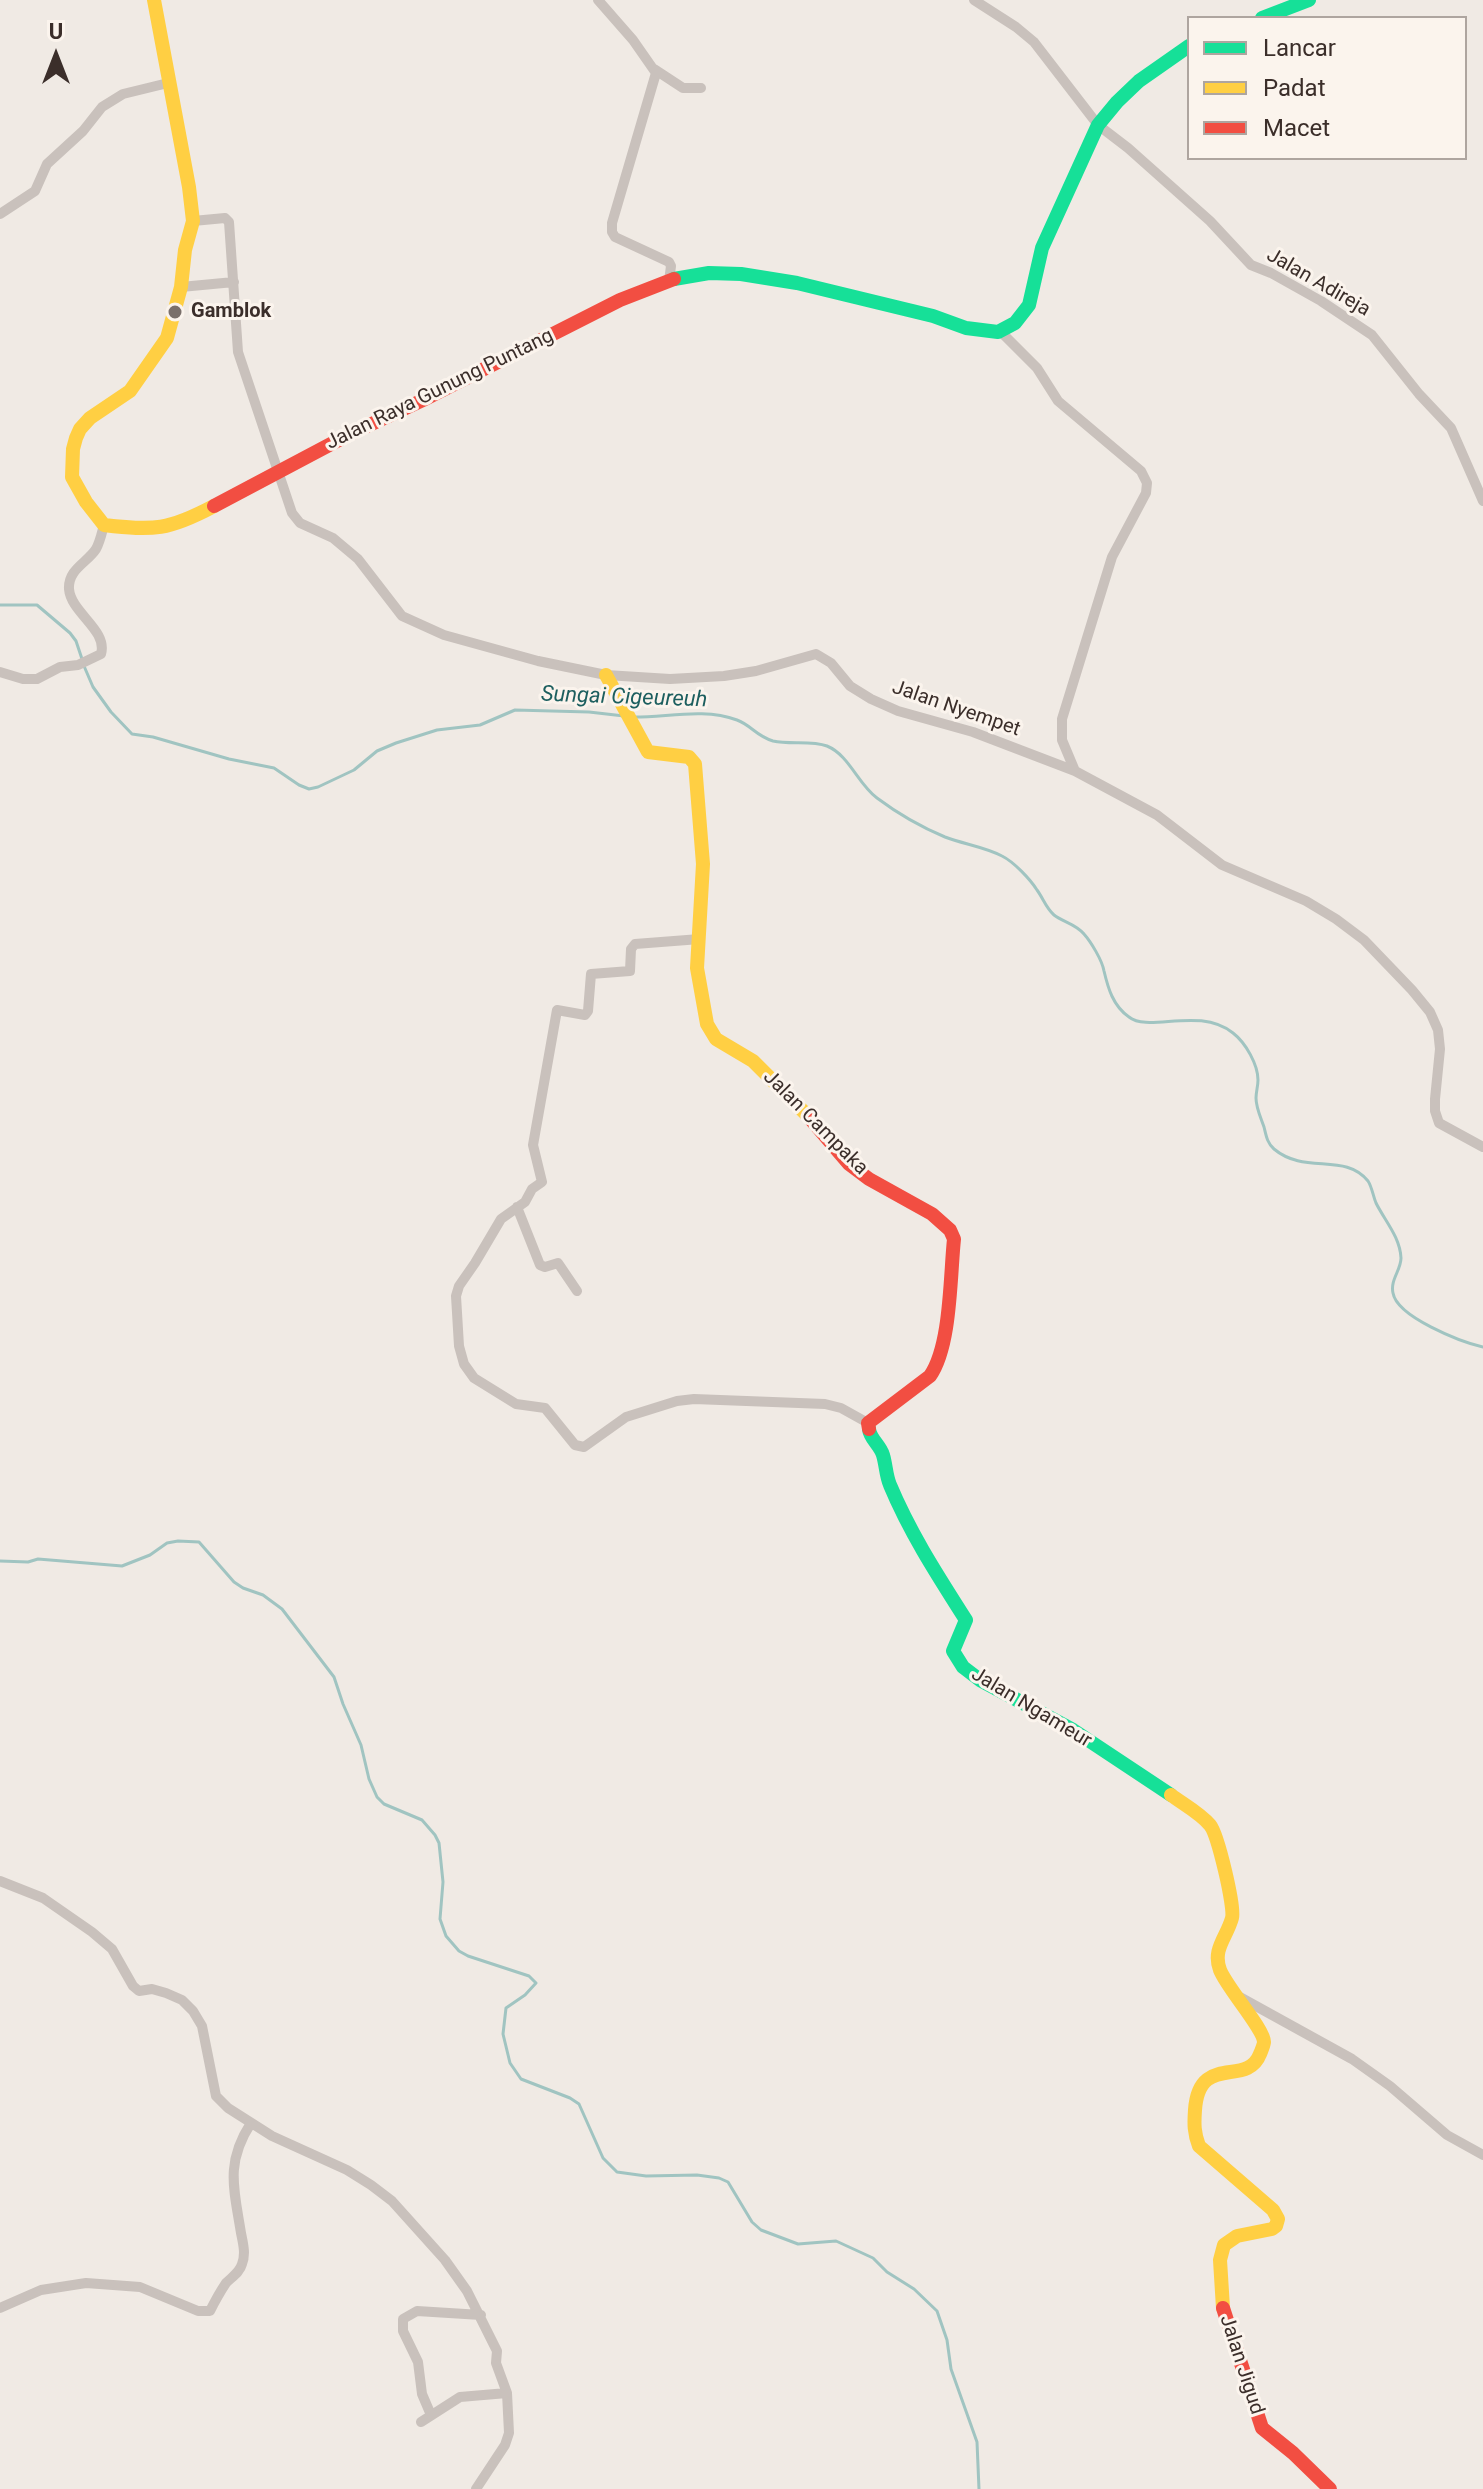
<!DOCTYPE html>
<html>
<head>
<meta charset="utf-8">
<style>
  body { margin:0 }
  #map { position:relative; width:1483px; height:2489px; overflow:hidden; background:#f0eae4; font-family:Roboto,sans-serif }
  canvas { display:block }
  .legend { position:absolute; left:1187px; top:16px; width:280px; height:144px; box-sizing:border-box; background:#fbf4ed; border:2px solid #aea59f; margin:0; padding:10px 14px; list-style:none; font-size:24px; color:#3b2e2a }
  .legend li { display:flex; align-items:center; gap:16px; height:40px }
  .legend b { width:40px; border:2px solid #aea59f }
  .north { position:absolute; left:16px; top:16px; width:80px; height:80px; -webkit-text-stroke:6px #fbf4ed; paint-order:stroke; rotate:0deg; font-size:22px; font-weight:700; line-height:32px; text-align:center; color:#3b2e2a }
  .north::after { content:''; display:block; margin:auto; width:28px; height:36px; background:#3b2e2a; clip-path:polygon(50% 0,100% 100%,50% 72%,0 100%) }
</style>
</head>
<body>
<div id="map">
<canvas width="1483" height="2489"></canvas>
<ul class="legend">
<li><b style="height:10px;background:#16e098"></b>Lancar</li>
<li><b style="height:10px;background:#ffcf43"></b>Padat</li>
<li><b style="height:10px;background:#f24e42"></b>Macet</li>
</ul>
<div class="north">U</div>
</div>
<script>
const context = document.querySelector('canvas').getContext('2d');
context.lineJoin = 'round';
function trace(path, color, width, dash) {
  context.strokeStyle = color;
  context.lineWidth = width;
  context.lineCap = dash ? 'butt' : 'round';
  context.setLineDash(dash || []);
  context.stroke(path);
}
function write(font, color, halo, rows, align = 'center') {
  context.font = font + ' Roboto,sans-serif';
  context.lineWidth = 6;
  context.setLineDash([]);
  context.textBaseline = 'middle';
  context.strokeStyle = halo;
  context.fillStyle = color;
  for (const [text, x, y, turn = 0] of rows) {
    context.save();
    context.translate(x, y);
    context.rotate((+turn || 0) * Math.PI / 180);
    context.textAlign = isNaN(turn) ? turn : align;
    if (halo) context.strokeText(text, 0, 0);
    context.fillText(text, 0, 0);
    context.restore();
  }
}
trace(new Path2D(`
  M0 605H37L70 633 76 641 82 659
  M84 666 93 687 111 712 132 734 153 737 229 759 274 768 299 785 309 789 318 787 354 770 377 751 396 743 437 730 480 725 515 710 589 712 624 716
  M635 717C669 717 704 708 737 720 751 725 756 736 773 741 790 745 811 740 827 746 849 755 858 784 877 798 897 813 921 827 945 837 963 844 985 847 1002 856 1014 862 1030 879 1037 890 1043 898 1046 908 1054 915 1063 922 1076 924 1084 934 1091 942 1102 960 1104 971 1108 988 1113 1006 1129 1017 1149 1033 1199 1006 1233 1033 1246 1043 1258 1065 1258 1080 1258 1086 1256 1092 1256 1098 1256 1108 1261 1118 1264 1127 1266 1135 1267 1143 1274 1149 1305 1175 1345 1152 1368 1181 1372 1187 1373 1196 1376 1203 1385 1221 1400 1237 1401 1258 1401 1270 1390 1280 1393 1293 1397 1317 1461 1342 1483 1347
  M0 1561 28 1562 38 1559 122 1566 150 1555 167 1543 178 1541 199 1542 234 1582 243 1588 263 1595 282 1609 334 1677 343 1704 361 1745 369 1779 377 1797 384 1804 422 1820 435 1835 439 1843 443 1882 440 1919 446 1936 459 1951 468 1956 529 1976 536 1983 525 1995 506 2008 503 2034 510 2063 521 2079 570 2098 579 2104 603 2158 617 2172 646 2176 697 2175 719 2178 728 2182 752 2222 761 2230 798 2244 836 2241 873 2258 887 2272 914 2289 937 2311 947 2340 951 2369 977 2442 979 2489`), '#a0c4c1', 3);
trace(new Path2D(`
  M598 0 633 40 656 73 612 223V232L615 237 669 262 671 266 669 281
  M974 0 1016 27 1034 42 1098 125 1128 148 1210 221 1251 265 1271 273 1321 301 1372 335 1419 394 1451 428 1483 501
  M654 69 683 88H701
  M0 214 35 191 47 164 83 131 102 107 123 94 168 83
  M193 221 225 218 229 222 238 352 292 513 300 523 333 538 358 559 402 616 444 635 538 661 606 675 670 679 724 676 756 671 816 654 831 663 850 686 871 699 898 711 973 732 1075 771 1157 815 1222 865 1306 901 1336 919 1364 940 1412 990 1430 1012 1438 1030 1440 1049 1435 1099V1111L1439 1123 1483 1147
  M181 287 234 282
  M1000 331 1037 368 1058 401 1141 471 1147 483 1146 493 1112 557 1062 719V740L1075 771
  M0 672 23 679H37L60 667 78 665 101 654C108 630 71 613 69 589 68 569 87 563 96 549 100 542 102 532 104 525
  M700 939 635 944 631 949 630 971 591 974 588 1011 585 1015 557 1010 533 1145 542 1182 532 1189 525 1202 501 1219 475 1263 459 1286 456 1296 459 1346 464 1364 474 1378 516 1404 545 1408 575 1445 584 1447 626 1417 677 1401 694 1399 825 1404 841 1408 868 1423
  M517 1207 540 1265 545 1267 558 1263 577 1291
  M0 1881 43 1898 92 1932 112 1949 133 1986 139 1991 152 1989 166 1993 182 2000 193 2011 202 2026 216 2096 228 2108 272 2136 347 2170 371 2185 392 2201 445 2260 467 2291 497 2351 496 2363 507 2393 509 2433 505 2445 476 2489
  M1236 1995 1352 2059 1390 2086 1447 2135 1483 2155
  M0 2308 41 2290 86 2283 140 2287 198 2311H210C215 2301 220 2292 226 2283 232 2277 240 2272 242 2264 246 2254 243 2243 241 2233 234 2189 225 2163 251 2123
  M431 2415 422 2394 418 2362 403 2331V2319L417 2311 481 2315
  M421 2422 460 2397 507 2393`), '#c9c1bc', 10);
trace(new Path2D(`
  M1262 18 1309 0
  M674 279 709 273 741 274 797 283 933 316 966 328 998 332 1015 323 1029 305 1042 248 1098 125 1117 102 1139 81 1189 46
  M869 1429C870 1439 880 1445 883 1455 886 1465 886 1476 890 1485 910 1533 938 1576 966 1620L953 1651 963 1667 980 1680 1073 1730 1171 1795`), '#16e098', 14);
trace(new Path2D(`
  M154 0 189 187 193 221 185 250 181 287 167 338 130 391 90 418 80 429 76 438 73 449 72 477 86 502 104 525C154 531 169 530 214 506
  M606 675 648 752 689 757 695 764 703 864 697 968 707 1024 716 1039 753 1061 808 1116
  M1171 1795C1183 1804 1200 1813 1210 1825 1218 1835 1235 1907 1232 1918 1227 1937 1212 1949 1220 1970 1227 1988 1264 2029 1264 2042 1264 2044 1261 2052 1260 2054 1247 2088 1199 2052 1195 2110 1194 2124 1194 2133 1199 2146L1273 2210 1278 2219 1276 2226 1272 2229 1237 2236 1224 2245 1220 2260 1223 2308`), '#ffcf43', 14);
trace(new Path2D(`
  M214 506 348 435 423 400 620 300 674 279
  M808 1116 849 1164 869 1179 932 1214 950 1230 954 1239C950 1277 951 1346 930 1376L868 1423 869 1429
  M1223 2308 1262 2428 1293 2453 1330 2489`), '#f24e42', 14);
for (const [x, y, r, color] of [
  [175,312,8,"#7a706b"]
]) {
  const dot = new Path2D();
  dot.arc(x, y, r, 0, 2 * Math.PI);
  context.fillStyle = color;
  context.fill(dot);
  trace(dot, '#fbf4ed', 3);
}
write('20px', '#3b2e2a', '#fbf4ed', [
  ["Jalan Adireja",1318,283,30],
  ["Jalan Raya Gunung Puntang",440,390,-26],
  ["Jalan Nyempet",956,709,19],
  ["Jalan Campaka",815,1123,45],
  ["Jalan Ngameur",1031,1708,31],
  ["Jalan Jigud",1241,2365,72]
]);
write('bold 20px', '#3b2e2a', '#fbf4ed', [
  ["Gamblok",191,312]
], 'left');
write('italic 22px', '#1d5f5f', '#fbf4ed', [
  ["Sungai Cigeureuh",624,698,2]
]);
</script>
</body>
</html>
